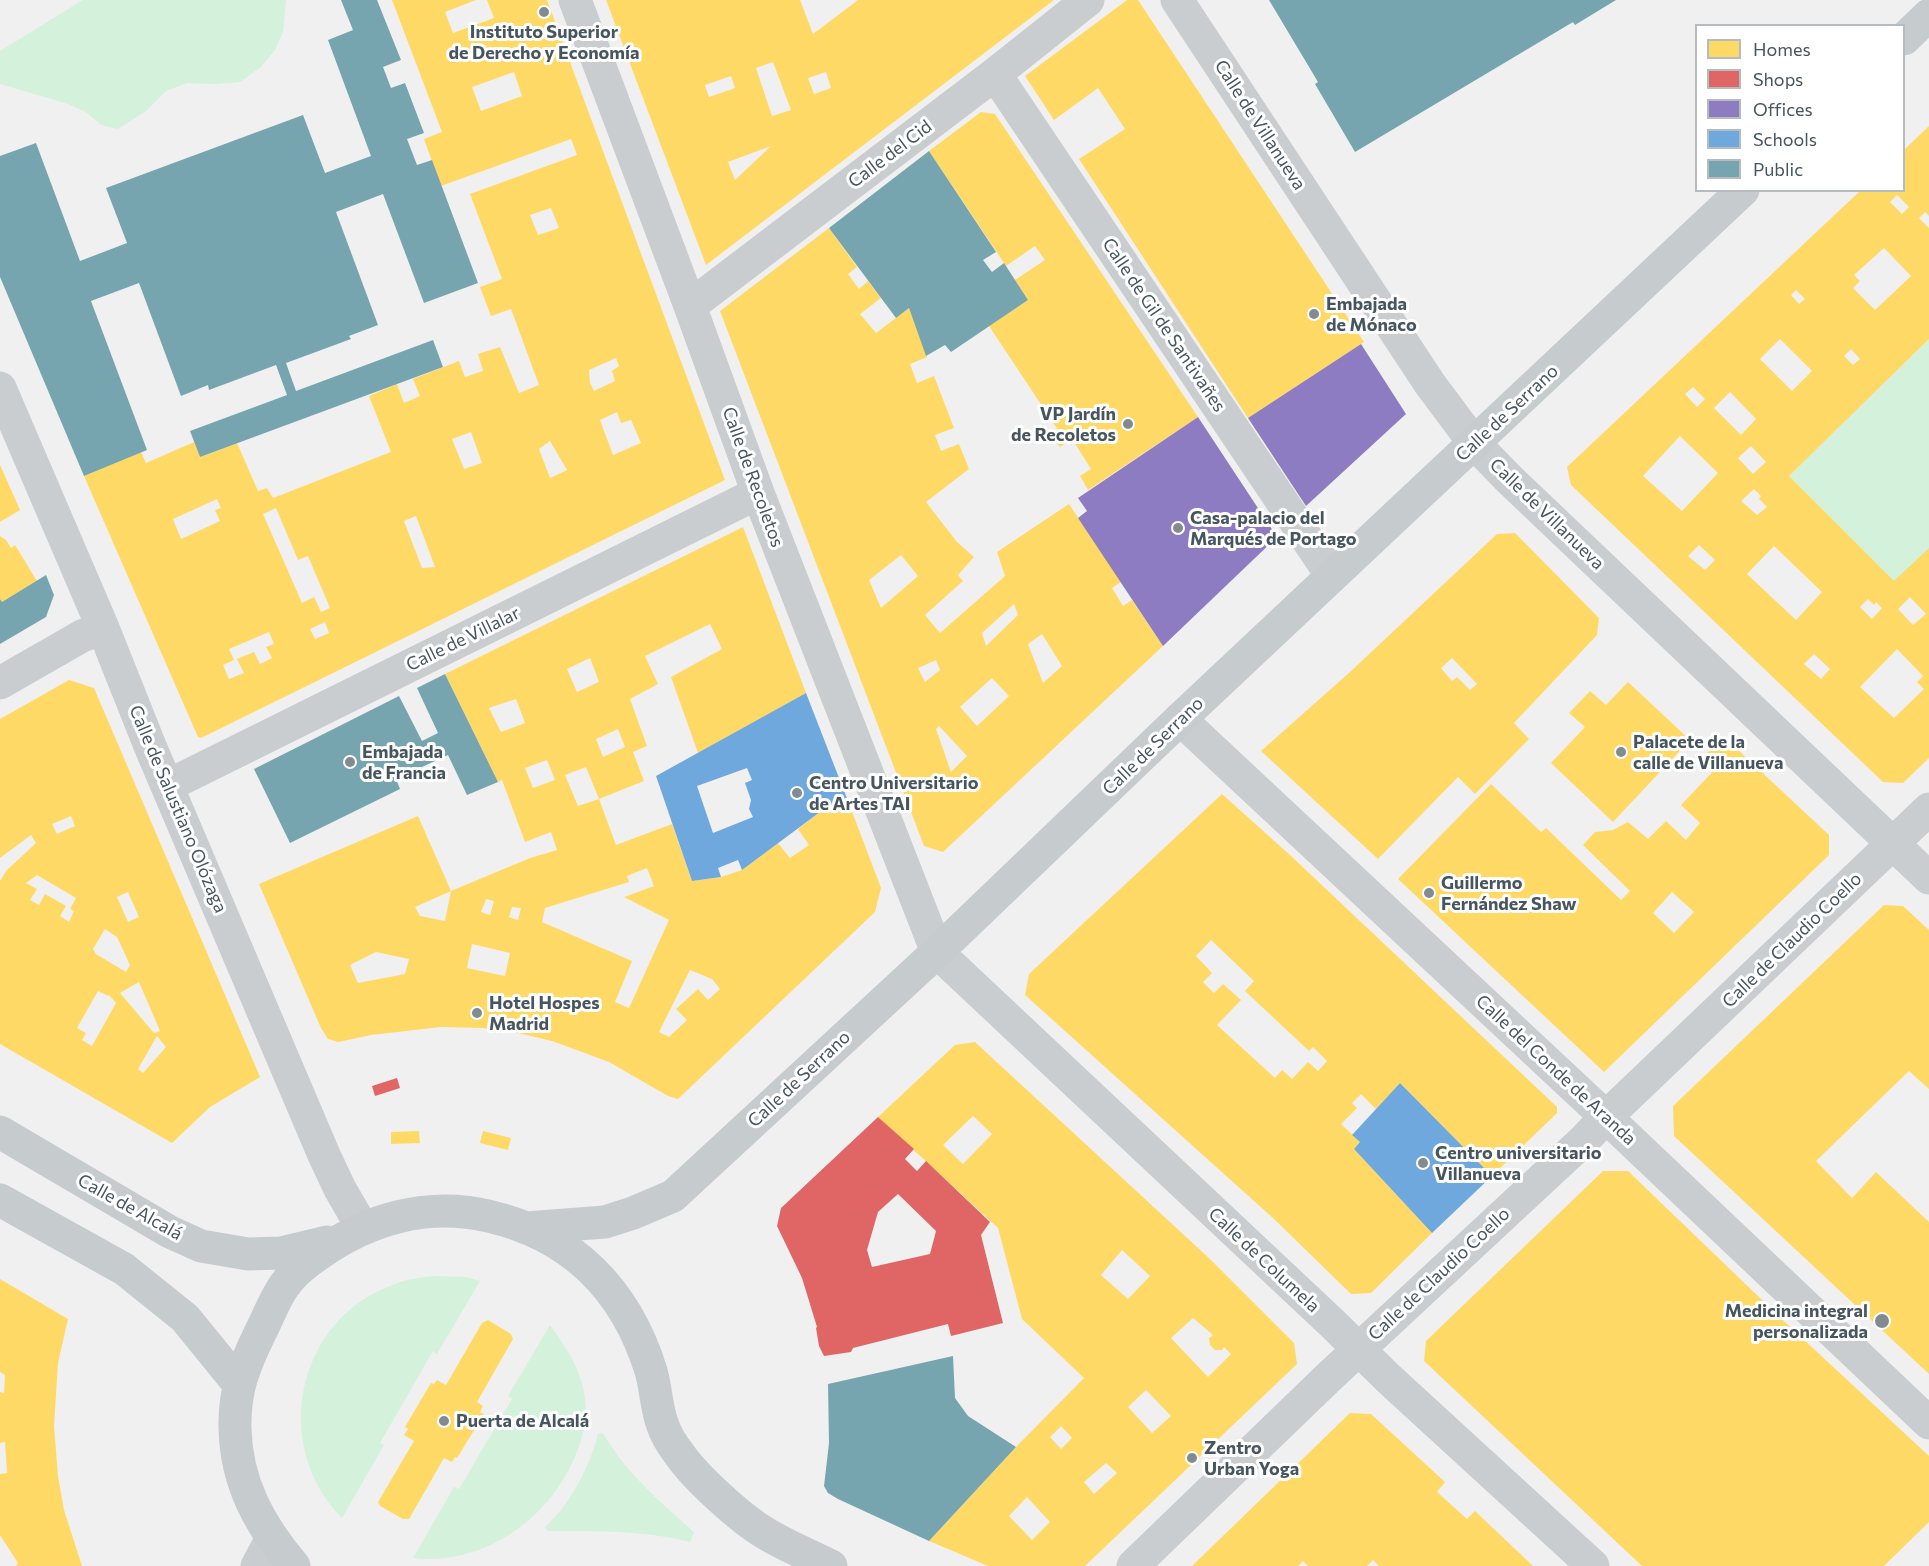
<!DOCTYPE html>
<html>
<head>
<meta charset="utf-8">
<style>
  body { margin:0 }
  #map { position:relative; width:1929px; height:1566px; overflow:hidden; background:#f1f0f0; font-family:Commissioner,sans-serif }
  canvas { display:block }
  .legend { position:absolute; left:1695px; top:24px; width:210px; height:168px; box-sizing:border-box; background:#fff; border:2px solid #b5bbbf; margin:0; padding:8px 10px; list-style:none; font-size:18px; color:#46555e }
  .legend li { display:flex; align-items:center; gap:12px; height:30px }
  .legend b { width:30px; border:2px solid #b5bbbf }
</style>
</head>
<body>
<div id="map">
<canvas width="1929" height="1566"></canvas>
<ul class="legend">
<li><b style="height:16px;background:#ffd966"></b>Homes</li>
<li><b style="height:16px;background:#e06666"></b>Shops</li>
<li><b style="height:16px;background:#8e7cc3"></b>Offices</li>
<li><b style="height:16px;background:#6fa8dc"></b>Schools</li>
<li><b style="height:16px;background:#76a5af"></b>Public</li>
</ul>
</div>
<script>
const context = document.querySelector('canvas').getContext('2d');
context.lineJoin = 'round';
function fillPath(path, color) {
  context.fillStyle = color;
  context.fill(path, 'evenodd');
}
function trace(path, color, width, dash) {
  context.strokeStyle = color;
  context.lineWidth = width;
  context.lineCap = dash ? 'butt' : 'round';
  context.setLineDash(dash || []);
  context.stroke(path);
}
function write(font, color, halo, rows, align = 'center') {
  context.font = font + ' Commissioner,sans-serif';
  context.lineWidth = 6;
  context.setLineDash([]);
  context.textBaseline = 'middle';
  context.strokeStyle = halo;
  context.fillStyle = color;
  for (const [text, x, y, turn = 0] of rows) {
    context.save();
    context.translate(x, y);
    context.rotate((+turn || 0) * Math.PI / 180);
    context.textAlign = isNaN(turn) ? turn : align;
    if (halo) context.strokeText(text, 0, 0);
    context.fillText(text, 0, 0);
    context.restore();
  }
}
fillPath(new Path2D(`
  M83 0H286L283 32 275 50 261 67 240 82 215 84 187 83 166 91 146 111 118 129 101 125 86 112 68 104 0 84V51Z
  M1929 339V551L1895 584 1789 476Z
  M436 1276 466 1277 480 1281 437 1354 433 1351 380 1443 384 1445 342 1518C270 1445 296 1318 395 1284 408 1279 422 1277 436 1276Z
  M550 1325C566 1347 582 1371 585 1398 588 1420 582 1442 573 1461 546 1521 482 1566 413 1558L454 1487 459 1489 512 1399 508 1396Z
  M603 1433C625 1472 661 1503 694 1532L690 1542C644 1530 595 1531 548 1531L545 1527C571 1503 589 1468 598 1434Z`), '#d3f1db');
fillPath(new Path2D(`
  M392 0H476L445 12 453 33 494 18 487 0H547L725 480 201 738 198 737 84 476 141 452 146 463 194 442 200 457 237 443 258 491 267 488 273 498 391 452 369 396 397 384 404 403 420 396 413 379 459 361 465 377 483 371 478 354 500 347 519 393 539 385 511 309 491 316 480 287 502 279 470 194 577 155 571 139 441 186 424 139 442 132ZM514 72 522 96 481 111 472 87ZM551 208 559 228 538 235 530 215ZM616 358 619 366 612 371 615 381 594 391 590 383 589 370ZM617 412 621 423 631 420 641 443 613 455 600 420ZM471 432 482 463 464 469 452 439ZM550 441 567 470 550 478 539 449ZM217 499 221 508 215 510 220 521 181 539 173 519ZM276 508 298 560 308 556 330 608 321 612 314 597 302 603 263 514ZM416 516 435 567 422 568 404 521ZM325 622 329 633 315 639 310 629ZM269 632 274 644 266 647 272 658 260 664 254 652 237 659 244 673 229 679 223 665 234 660 229 649Z
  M606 0H800L813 34 858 0H1054L706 265ZM773 62 791 110 772 116 756 68ZM826 72 831 88 814 94 808 78ZM731 76 735 88 709 97 705 85ZM771 146 735 180 728 162Z
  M1127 0H1138L1364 342 1248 418 1079 159 1125 129 1098 88 1054 120 1025 76Z
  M981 112 995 114 1198 417 1088 490 1080 476 1091 469 1072 439 1060 447 1051 435 1058 430 989 326 1028 300 1015 280 1045 260 1035 246 1006 266 929 151Z
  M1929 126V216L1925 212 1919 218 1929 228V339L1789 476 1894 581 1929 548V758L1903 783 1883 782 1571 485 1567 467 1861 190H1904V150ZM1897 195 1909 207 1902 214 1890 202ZM1884 248 1911 276 1875 310 1853 288 1860 281 1854 275ZM1796 290 1805 299 1799 304 1791 295ZM1780 339 1812 371 1792 391 1760 359ZM1851 349 1860 359 1853 365 1844 356ZM1693 387 1705 399 1697 407 1685 394ZM1730 392 1756 419 1741 435 1714 408ZM1680 436 1718 473 1682 511 1643 476ZM1751 446 1766 462 1753 474 1738 458ZM1754 489 1761 496 1759 499 1767 507 1757 515 1741 501ZM1699 545 1715 560 1705 570 1688 556ZM1774 546 1822 592 1796 620 1747 574ZM1910 597 1926 614 1913 625 1898 609ZM1868 599 1874 605 1876 602 1882 608 1872 619 1860 607ZM1897 649 1923 676 1917 682 1924 689 1894 718 1860 687ZM1814 654 1830 669 1821 679 1804 664Z
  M829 228 857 267 848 274 859 289 868 281 881 298 860 314 876 333 909 308 927 357 910 364 917 383 934 376 954 428 935 435 941 451 959 444 969 469 926 502 957 542 974 557 958 575 963 581 925 615 940 633 1005 576 997 552 1069 504 1121 582 1112 588 1123 606 1132 600 1163 646 943 852 924 846 720 311ZM901 555 918 576 881 608 869 580ZM1014 604 1018 615 986 646 982 633ZM1042 634 1062 666 1043 683 1028 644ZM936 660 940 670 925 682 918 668ZM992 678 1009 696 977 726 960 707ZM939 726 967 756 951 772 936 729Z
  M0 465 20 510 0 522Z
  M743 527 806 693 698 753 671 677 722 649 710 624 645 656 658 684 630 699 647 746 633 752 644 781 599 799 586 767 565 775 578 806 599 799 616 845 672 824 692 881 721 877 742 870 778 843 790 858 809 845 798 829 820 812 848 801 881 888 875 912 678 1099 668 1096 609 1062 552 1041 518 1033 483 1028 441 1027 371 1035 338 1042 328 1039 321 1028 259 884 418 816 451 891 415 907 420 916 445 921 451 891 530 858 557 850 551 832 525 842 502 780 498 782 445 674ZM590 658 599 682 577 692 567 669ZM516 699 525 723 501 732 489 708ZM618 729 625 747 603 757 596 739ZM547 760 555 780 533 788 525 768ZM647 868 654 886 624 897 669 920 629 1008 615 1002 632 961 542 922 545 908 629 882 627 876ZM486 899 494 901 490 915 481 912ZM512 907 521 908 518 920 509 917ZM472 944 510 953 505 976 467 968ZM376 952 409 959 405 974 358 983 350 965ZM690 970 712 979 720 989 708 1000 698 989 676 1009 687 1020 669 1037 659 1032Z
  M1515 533 1599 618 1597 635 1514 723 1529 739 1475 794 1458 777 1378 859 1261 751 1350 672 1497 534ZM1452 658 1477 684 1470 690 1457 677 1452 681 1441 668Z
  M0 536 6 540 11 548 15 545 37 581 2 602 0 599Z
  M69 680 94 688 260 1077 210 1107 172 1143 0 1044V881L6 871 36 843 31 835 0 858V719ZM71 816 75 826 57 834 52 824ZM37 875 76 898 70 909 74 911 69 922 60 916 66 906 45 894 39 905 30 900 37 889 26 883ZM128 892 139 917 128 922 117 897ZM105 929 117 937 130 965 126 972 96 954 93 949ZM139 982 160 1031 154 1033 120 993ZM98 991 108 996 109 995 116 1003 92 1046 82 1040 86 1033 77 1028ZM157 1036 166 1047 143 1073 138 1069Z
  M1628 682 1690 740 1613 822 1551 763 1585 727 1569 713 1590 691 1606 705Z
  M1723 736 1829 835V855L1604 1072 1398 879 1491 784 1541 832 1546 828 1621 900 1630 891 1583 845 1595 832 1613 830 1628 822 1648 839 1666 821 1686 840 1700 823 1681 805 1720 764 1707 753ZM1672 892 1694 912 1674 933 1653 913Z
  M1222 794 1290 855 1557 1107V1113L1492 1176 1400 1083 1376 1109 1361 1094 1352 1103 1357 1108 1341 1124 1360 1142 1354 1149 1432 1233 1371 1293 1351 1294 1274 1219 1025 995 1029 974ZM1211 940 1254 981 1245 991 1309 1051 1313 1047 1327 1061 1318 1071 1308 1062 1292 1079 1282 1070 1275 1078 1217 1025 1241 1000 1223 984 1214 993 1203 982 1212 973 1196 956Z
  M1884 905 1903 906 1929 930V1089L1909 1071 1816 1161 1852 1198 1876 1172 1929 1222V1374L1674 1136 1673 1106Z
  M975 1042 1210 1259 1294 1343 1297 1364 1085 1566H988L929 1541 1016 1447 1084 1378 1022 1319 998 1228 878 1117 955 1045ZM973 1116 992 1134 963 1164 943 1145ZM1122 1250 1150 1276 1128 1299 1101 1275ZM1193 1318 1213 1335 1209 1338 1210 1345 1215 1350H1222L1224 1347 1231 1354 1208 1377 1171 1338ZM1146 1390 1171 1416 1152 1433 1128 1407ZM1061 1426 1072 1438 1061 1449 1050 1437ZM1106 1463 1117 1473 1094 1494 1084 1482ZM1027 1497 1050 1522 1032 1540 1009 1516Z
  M419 1131 420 1143 391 1144V1132Z
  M483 1131 511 1138 508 1150 480 1143Z
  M1603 1171H1628L1787 1324 1929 1456V1522L1884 1566H1642L1424 1361 1426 1341Z
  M0 1279 68 1319 58 1363 54 1426 58 1476 64 1510 82 1566H16L18 1563 0 1535V1474L7 1473 5 1442 0 1443V1392L4 1393 5 1375 0 1372Z
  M488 1320 511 1334 513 1339 477 1402 483 1406 480 1412 484 1414 457 1458 455 1457 452 1462 444 1458 409 1519H403L380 1506 378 1502 414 1441 404 1435 408 1429 405 1427 431 1383 434 1384 437 1380 446 1385 482 1323Z
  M1350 1413 1371 1414 1445 1482 1437 1492 1467 1519 1475 1511 1533 1566H1379L1373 1560 1367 1566H1308L1303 1561 1298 1566H1192Z`), '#ffd966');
fillPath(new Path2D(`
  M397 1078 400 1088 375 1096 372 1086Z
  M878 1117 914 1149 905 1159 917 1171 926 1161 990 1222 981 1235 1003 1323 951 1336 948 1324 853 1348 851 1352 824 1356 819 1346 816 1328 817 1327 802 1278 777 1226 781 1208ZM898 1194 936 1231 930 1254 872 1267 867 1250 878 1212Z`), '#e06666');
fillPath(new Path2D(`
  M1361 344 1406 414 1306 506 1248 418Z
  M1198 417 1277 537 1163 646 1078 518 1087 511 1078 498Z`), '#8e7cc3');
fillPath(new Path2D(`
  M806 693 848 801 820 812 742 870 738 860 718 868 721 877 692 881 656 776ZM747 768 752 780 745 783 751 800 749 809 753 817 713 833 697 786Z
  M1400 1083 1492 1176 1432 1233 1354 1149 1360 1142 1352 1135Z`), '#6fa8dc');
fillPath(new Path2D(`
  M341 0H377L401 60 383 67 391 88 405 83 424 133 407 139 417 165 432 160 478 283 424 303 383 194 336 212 378 325 349 336 351 339 286 363 296 391 433 340 443 367 200 457 190 431 287 395 276 365 209 390 208 385 181 396 139 283 91 301 147 450 84 476 0 277V156L36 143 80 261 127 243 106 188 303 115 325 173 371 156 328 40 353 30Z
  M1269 0H1616L1575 25 1573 22 1355 152 1315 84 1318 82Z
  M929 151 996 252 983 260 992 272 1004 263 1028 300 951 352 945 345 926 356 909 308 896 318 829 228Z
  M46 575 54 595 46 617 0 644V599L2 602Z
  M445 674 498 782 467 795 448 755 396 779 400 789 290 843 254 769 399 696 422 741 438 733 417 688Z
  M953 1356 955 1398 968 1416 1016 1447 929 1541 838 1499 828 1493 824 1486 829 1443 828 1384Z`), '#76a5af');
trace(new Path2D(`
  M575 0 690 306 758 493 937 952 1333 1324 1389 1379 1593 1566
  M1177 0 1430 384 1474 443 1509 479 1929 878
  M995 74 1332 576
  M690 306 995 74 1088 0
  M0 388 103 628 150 746 324 1155 340 1189 362 1227
  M0 683 82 636 103 628
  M1180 719 1606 1117 1929 1423
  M167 786 758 493
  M1133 1566 1330 1376 1585 1139 1606 1117 1929 809`), '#c9cdcf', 33);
trace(new Path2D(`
  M257 1566 271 1540`), '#cacdd0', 33);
trace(new Path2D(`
  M1904 39 1929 15
  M0 1132 170 1232 201 1246 248 1254 281 1253 327 1242
  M0 1200 124 1269 185 1318 238 1383
  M526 1228 605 1222 633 1213 673 1196 937 952 1180 719 1743 190
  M294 1566C260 1526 236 1483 235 1428 234 1391 244 1366 260 1333 268 1318 274 1300 284 1286 292 1274 307 1262 319 1254 368 1219 427 1202 488 1216 572 1235 626 1290 651 1371 656 1388 656 1406 662 1423 665 1433 673 1446 680 1455 696 1478 740 1518 765 1533 786 1546 809 1555 831 1566`), '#c6cbcd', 33);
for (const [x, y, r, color] of [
  [544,12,6,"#828b91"],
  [1314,314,6,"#828b91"],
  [1128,424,6,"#828b91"],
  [1178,528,6,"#828b91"],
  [1621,752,6,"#828b91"],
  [350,762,6,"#828b91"],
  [797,793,6,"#828b91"],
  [1429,893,6,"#828b91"],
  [477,1013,6,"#828b91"],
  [1423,1163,6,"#828b91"],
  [1882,1321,8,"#828b91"],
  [444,1421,6,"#828b91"],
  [1192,1458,6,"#828b91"]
]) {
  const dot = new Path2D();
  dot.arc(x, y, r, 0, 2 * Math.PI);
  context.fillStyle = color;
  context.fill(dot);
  trace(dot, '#fff', 2);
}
write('bold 18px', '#46555e', '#fff', [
  ["Instituto Superior",544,32,"center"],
  ["de Derecho y Economía",544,53,"center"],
  ["Embajada",1326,304],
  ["de Mónaco",1326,325],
  ["VP Jardín",1116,414,"right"],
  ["de Recoletos",1116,435,"right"],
  ["Casa-palacio del",1190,518],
  ["Marqués de Portago",1190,539],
  ["Palacete de la",1633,742],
  ["calle de Villanueva",1633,763],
  ["Embajada",362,752],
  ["de Francia",362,773],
  ["Centro Universitario",809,783],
  ["de Artes TAI",809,804],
  ["Guillermo",1441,883],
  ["Fernández Shaw",1441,904],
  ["Hotel Hospes",489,1003],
  ["Madrid",489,1024],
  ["Centro universitario",1435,1153],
  ["Villanueva",1435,1174],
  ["Medicina integral",1868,1311,"right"],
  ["personalizada",1868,1332,"right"],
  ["Puerta de Alcalá",456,1421],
  ["Zentro",1204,1448],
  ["Urban Yoga",1204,1469]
], 'left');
write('18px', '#46555e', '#fff', [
  ["Calle de Villanueva",1260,125,57],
  ["Calle del Cid",890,154,-37],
  ["Calle de Gil de Santivañes",1164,325,56],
  ["Calle de Serrano",1507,413,-43],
  ["Calle de Recoletos",753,477,70],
  ["Calle de Villanueva",1547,514,44],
  ["Calle de Villalar",463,639,-26],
  ["Calle de Serrano",1153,746,-44],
  ["Calle de Salustiano Olózaga",178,809,67],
  ["Calle de Claudio Coello",1792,940,-44],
  ["Calle del Conde de Aranda",1556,1070,43],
  ["Calle de Serrano",799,1079,-43],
  ["Calle de Alcalá",130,1207,29],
  ["Calle de Columela",1264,1260,43],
  ["Calle de Claudio Coello",1439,1274,-43]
]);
</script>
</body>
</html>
